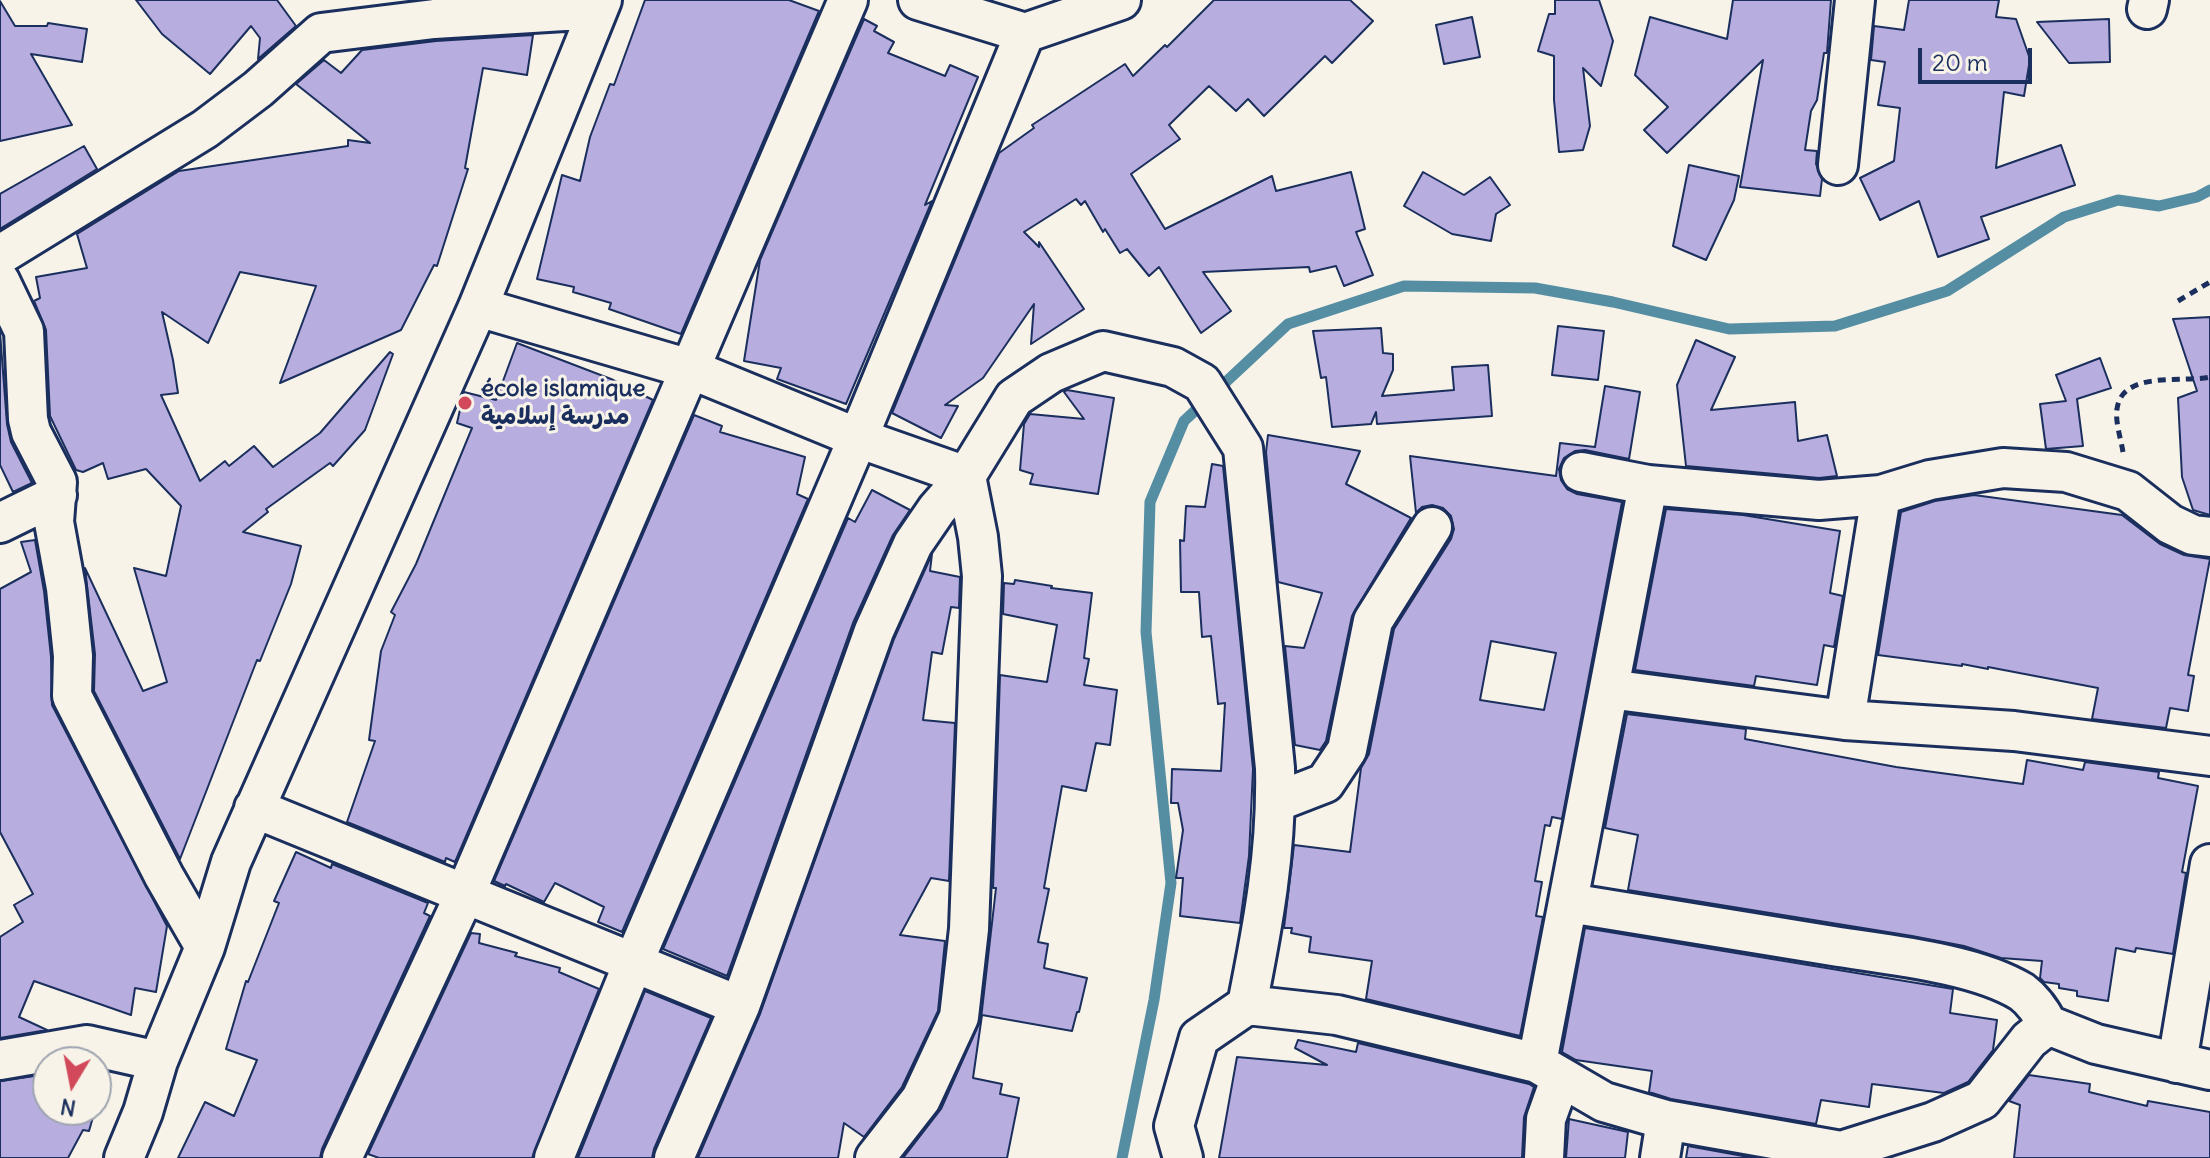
<!DOCTYPE html>
<html>
<head>
<meta charset="utf-8">
<style>
  body { margin:0 }
  #map { position:relative; width:2210px; height:1158px; overflow:hidden; background:#f7f3e8; font-family:Delius,sans-serif }
  canvas { display:block }
  .north { position:absolute; left:32px; top:1046px; width:80px; height:80px; box-sizing:border-box; background:#f7f3e8; border:2px solid #9fa5b1; border-radius:50%; rotate:190deg; font-size:22px; font-weight:700; line-height:32px; text-align:center; color:#1b2f5e }
  .north::after { content:''; display:block; margin:auto; width:28px; height:36px; background:#d1495b; clip-path:polygon(50% 0,100% 100%,50% 72%,0 100%) }
  .scale { position:absolute; left:1918px; top:48px; width:114px; height:36px; box-sizing:border-box; border:4px solid #1b2f5e; border-top:0; padding-left:10px; font-size:24px; line-height:28px; white-space:nowrap; color:#1b2f5e; -webkit-text-stroke:6px #f7f3e8; paint-order:stroke }
</style>
</head>
<body>
<div id="map">
<canvas width="2210" height="1158"></canvas>
<div class="north">N</div>
<div class="scale">20 m</div>
</div>
<script>
const context = document.querySelector('canvas').getContext('2d');
context.lineJoin = 'round';
function trace(path, color, width, dash) {
  context.strokeStyle = color;
  context.lineWidth = width;
  context.lineCap = dash ? 'butt' : 'round';
  context.setLineDash(dash || []);
  context.stroke(path);
}
function fillPath(path, color) {
  context.fillStyle = color;
  context.fill(path, 'evenodd');
}
function write(font, color, halo, rows, align = 'center') {
  context.font = font + ' Delius,"Playpen Sans Arabic",sans-serif';
  context.lineWidth = 6;
  context.setLineDash([]);
  context.textBaseline = 'middle';
  context.strokeStyle = halo;
  context.fillStyle = color;
  for (const [text, x, y, turn = 0] of rows) {
    context.save();
    context.translate(x, y);
    context.rotate((+turn || 0) * Math.PI / 180);
    context.textAlign = isNaN(turn) ? turn : align;
    if (halo) context.strokeText(text, 0, 0);
    context.fillText(text, 0, 0);
    context.restore();
  }
}
trace(new Path2D(`
  M1122 1158 1154 1000 1171 883 1146 632 1150 502 1184 421 1288 324 1404 286 1535 288 1613 302 1729 329 1835 326 1947 291 2064 217 2118 200 2159 206 2197 197 2210 190`), '#558da3', 11);
const building = new Path2D(`
  M136 0H277L296 26 258 59 260 38 251 26 210 74 162 34Z
  M645 0H789L819 11 681 334 609 309 611 303 573 292 574 287 537 279 562 175 580 181 590 137 610 84 614 85Z
  M1214 0H1350L1373 21 1332 63 1325 56 1264 116 1248 99 1236 111 1209 86 1169 125 1180 139 1131 174 1165 229 1272 176 1276 191 1351 172 1365 229 1356 232 1373 275 1344 286 1336 266 1310 272 1309 267 1203 272 1231 311 1201 333 1159 267 1149 276 1127 249 1120 253 1105 229 1103 232 1085 201 1081 205 1076 199 1024 232 1039 247V242L1084 309 1031 344 1034 304 983 378 945 405 958 406 941 438 892 413 999 153 1034 128 1032 125 1125 64 1133 76 1165 45 1167 47Z
  M1555 0H1599L1613 41 1601 86 1583 68 1590 126 1583 150 1559 152 1554 100V56L1538 51 1549 14H1555Z
  M1733 0H1831L1827 53H1824L1817 100 1811 111 1805 150 1817 151 1816 164 1822 179 1820 196 1740 187 1763 60 1667 153 1644 130 1668 107 1635 75 1650 17 1727 39Z
  M1909 0H1999L1996 17 2016 19 2030 59 2024 96 2004 92 1996 168 2061 145 2075 185 1981 217 1989 239 1938 257 1919 201 1880 220 1860 178 1894 161 1900 108 1878 105 1885 62 1871 60 1874 26 1904 30Z
  M0 1 15 26H47L48 23 87 29 82 62 31 54 72 125 0 141Z
  M1472 17 1480 57 1444 64 1436 25Z
  M864 19 877 26 874 31 894 42 888 53 945 76 950 65 978 77 925 205 932 201 846 404 777 379 781 368 744 361 760 260Z
  M2109 19 2110 62 2069 63 2037 22Z
  M533 35 527 75 483 68 465 168 468 169 437 266 434 265 401 330 280 383 316 286 240 272 208 343 162 312 173 360 178 393 161 395 200 481 225 461 229 466 254 446 273 467 320 433 390 352 393 354 365 430 333 466 330 463 266 509 268 512 243 532 301 546 291 584 260 661 257 660 180 859 94 691 95 654 85 568 143 691 167 682 134 568 166 576 181 506 146 469 108 479 103 463 83 472 76 470 50 416 46 330 34 301 40 298 36 277 87 268 77 234 179 171 348 146V140L370 143 296 84 324 60 341 73 362 50 436 41Z
  M84 146 97 169 0 229V194Z
  M1689 165 1739 176 1734 200 1706 260 1673 246Z
  M1423 172 1464 195 1490 177 1510 205 1496 214 1491 241 1452 234 1404 206Z
  M2210 317V515L2193 510 2182 477 2178 398 2197 391 2173 319Z
  M1558 326 1604 331 1598 380 1552 375Z
  M1381 328 1383 353 1393 354V370L1382 396 1454 390 1452 367 1488 365 1492 416 1377 424 1376 412 1371 424 1332 427 1326 377 1321 378 1313 331Z
  M0 332 7 424 11 442 32 483 13 492 0 465Z
  M1696 340 1735 357 1711 410 1795 402 1798 441 1827 435 1837 476 1819 478 1686 466 1677 385Z
  M517 343 611 379 653 400 455 862 446 858 445 862 347 822 375 741 369 740 381 651 395 615 391 612 416 564 472 428 457 423 464 392 496 400Z
  M2100 358 2111 388 2077 399 2083 446 2046 449 2040 404 2066 401 2056 375Z
  M1605 386 1640 392 1629 459 1585 450 1575 451 1564 458 1559 469 1561 480 1567 489 1577 494 1622 502 1562 819 1552 817 1550 826 1545 825 1535 881 1542 882 1536 916 1543 917 1520 1036 1366 999 1372 961 1309 952 1311 937 1291 933 1292 928H1284L1294 845 1350 852 1361 768 1369 754 1394 629 1451 539 1454 529 1451 516 1443 508 1432 505 1422 507 1416 513 1410 456 1556 476 1560 443 1595 447ZM1491 641 1556 653 1544 710 1480 700Z
  M1067 390 1114 398 1098 494 1030 484 1033 474 1020 470 1024 424 1030 414 1084 419 1064 392Z
  M694 415 722 426 720 432 805 457 797 494 808 499 622 932 598 922 604 907 555 883 544 902 506 884 505 886 494 881Z
  M1268 435 1360 451 1346 484 1411 518 1352 616 1326 741 1320 750 1295 745 1285 646 1304 648 1322 593 1278 582 1266 452Z
  M1212 464 1223 466 1253 769 1249 856 1240 923 1180 916 1183 878H1176L1183 830 1178 803H1171L1172 769 1221 771 1225 703 1218 704 1211 636 1202 637 1199 592H1181L1180 540 1184 541 1186 506 1205 507Z
  M872 490 910 510 893 535 853 623 727 976 663 949 848 518 855 522Z
  M1974 495 2122 515 2160 544 2184 555 2210 559 2188 675 2194 676 2188 711 2170 708 2166 728 2092 719 2098 688 1988 667V669L1962 664V666L1878 655 1901 512 1935 501Z
  M1666 509 1743 515 1840 531 1830 593 1843 596 1834 647 1824 645 1817 685 1756 676 1754 686 1635 670Z
  M35 540 44 591 51 657 52 705 167 926 156 992 135 988 131 1015 34 981 19 1017 47 1030 0 1038V937L23 922 14 905 33 894 0 832V589L31 572 21 542Z
  M932 554 930 571 960 577 959 608 951 607 942 654 932 652 923 720 955 723 949 881 931 878 900 935 945 941 938 1011 902 1087 864 1137 844 1123 838 1158H698L760 1014 894 639Z
  M1015 580 1052 586 1051 588 1092 593 1084 658 1089 659 1084 685 1117 690 1110 745 1096 743 1086 791 1062 786 1044 888 1049 889 1038 942 1048 944 1044 968 1087 978 1079 1012H1077L1072 1031 982 1015 973 1078 1002 1084 1000 1094 1019 1098 1007 1158H903L941 1109 981 1019 996 888H993L1000 675 1047 682 1057 625 1003 614 1004 583 1014 584Z
  M1627 714 1746 729 1745 739 1896 767 2023 784 2027 760 2083 770 2085 762 2159 772 2158 778 2198 786 2182 872 2186 873 2173 954 2136 948 2135 952 2116 948 2108 1001 2077 996V991L2059 988V984L2044 982 2040 978 2042 961 2001 958 1964 946 1912 936 1628 890 1638 835 1605 828Z
  M296 852 331 868 332 864 428 903 424 913 430 916 322 1149 320 1158H178L205 1102 234 1116 257 1060 226 1049 246 981 248 982 279 903 274 901Z
  M1585 928 1953 989 1950 1013 1997 1020 1993 1050 1968 1082 1944 1093 1872 1084 1869 1107 1821 1100 1816 1124 1671 1099 1649 1092 1652 1071 1576 1060 1562 1052Z
  M471 933 480 934 479 943 517 953 515 956 560 968 559 972 599 989 532 1158H379L368 1154Z
  M645 991 711 1018 654 1149 652 1158H578Z
  M1298 1040 1356 1052 1358 1043 1529 1084 1534 1087 1524 1117 1522 1158H1219L1237 1057 1327 1065 1295 1048Z
  M48 1074V1110H95L89 1131 83 1130 68 1158H0V1081Z
  M2029 1075 2090 1084 2089 1092 2147 1106 2148 1101 2210 1112V1158H2014L2020 1105 2009 1101Z
  M1569 1119 1628 1132 1625 1158H1566Z
  M1688 1146 1754 1158H1686Z`);
fillPath(building, '#b7adde');
trace(building, '#1b2f5e', 2);
const minor = new Path2D(`
  M918 0 1025 33 1121 0
  M2147 9 2149 0
  M1838 165 1855 0
  M0 255 205 129 258 89 321 33 434 19 597 9
  M0 281 24 331 28 419 31 432 57 482 54 522 66 588 73 656 72 696 164 876 205 947
  M478 307 690 369 858 438 966 476 978 537 982 576 969 929 959 1017 921 1099 875 1158
  M1581 472 1648 485 1819 500 1881 495 1930 480 2003 468 2066 472 2128 491 2170 524 2193 535 2210 537
  M0 523 57 495
  M1609 689 1845 720 2014 731 2210 756
  M1845 720 1881 495
  M1276 802 1325 783 1347 750 1373 621 1432 527
  M254 808 740 1006
  M1569 903C1659 917 1749 932 1839 947 1892 955 1977 964 2022 992 2034 1001 2041 1012 2048 1025L2096 1044 2210 1070
  M0 1060 87 1045 158 1061
  M1537 1063 1648 485
  M2177 1063 2210 864
  M124 1158 143 1112 158 1061 205 947 231 862 478 307 602 0
  M342 1158 465 894 848 0
  M554 1158 634 961 858 438 1025 33
  M674 1158 740 1006 874 631 913 544 937 509 966 476 1014 398 1051 373 1103 351 1173 367 1202 383 1243 448 1275 768C1277 851 1263 925 1247 1005
  M1183 1158 1174 1126 1199 1038 1247 1005 1337 1015 1537 1063 1604 1102 1666 1120 1841 1151 1933 1122 1982 1100 2029 1040 2048 1025
  M1544 1158 1546 1119 1561 1077
  M1660 1158 1666 1120`);
trace(minor, '#1b2f5e', 44);
trace(new Path2D(`
  M2178 301 2210 282
  M2123 452C2121 439 2115 422 2117 409 2122 370 2183 383 2210 377`), '#1b2f5e', 5, [8, 6]);
trace(minor, '#f7f3e8', 38);
for (const [x, y, r, color] of [
  [465,403,8,"#d1495b"]
]) {
  const dot = new Path2D();
  dot.arc(x, y, r, 0, 2 * Math.PI);
  context.fillStyle = color;
  context.fill(dot);
  trace(dot, '#f7f3e8', 3);
}
write('bold 24px', '#1b2f5e', '#f7f3e8', [
  ["école islamique",481,389],
  ["مدرسة إسلامية",481,417]
], 'left');
</script>
</body>
</html>
